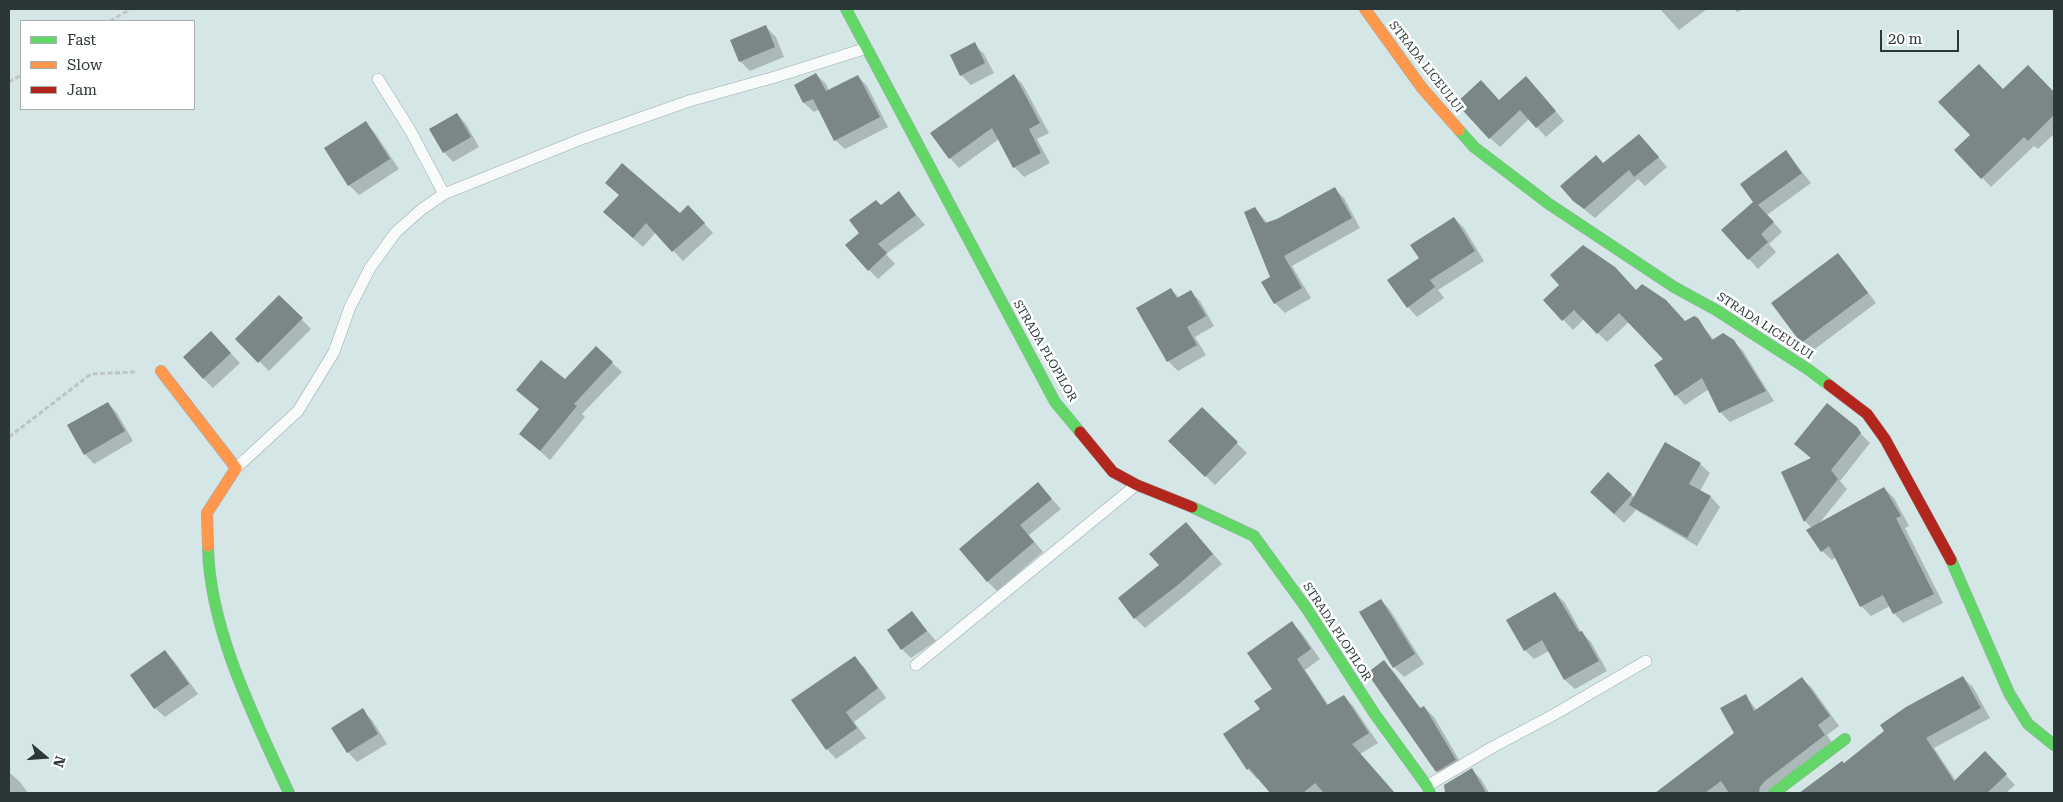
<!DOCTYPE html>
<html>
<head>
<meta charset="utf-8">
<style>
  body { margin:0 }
  #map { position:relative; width:2063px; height:802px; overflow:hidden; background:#d5e6e7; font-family:"Roboto Serif",serif }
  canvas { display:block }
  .frame { position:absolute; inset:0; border:10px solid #2b3737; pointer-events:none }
  .legend { position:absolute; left:20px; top:20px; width:175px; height:90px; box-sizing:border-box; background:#fff; border:1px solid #aaafaf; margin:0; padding:6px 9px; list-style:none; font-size:15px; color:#2b3737 }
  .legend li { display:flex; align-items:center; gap:10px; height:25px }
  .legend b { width:25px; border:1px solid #aaafaf }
  .north { position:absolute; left:20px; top:732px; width:50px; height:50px; -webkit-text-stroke:4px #fff; paint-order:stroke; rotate:108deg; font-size:14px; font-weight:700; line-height:20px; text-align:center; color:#2b3737 }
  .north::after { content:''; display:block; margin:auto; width:18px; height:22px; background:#2b3737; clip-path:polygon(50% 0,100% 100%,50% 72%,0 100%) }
  .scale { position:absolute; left:1880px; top:30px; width:79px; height:22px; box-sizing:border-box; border:2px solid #2b3737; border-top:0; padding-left:6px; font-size:15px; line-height:18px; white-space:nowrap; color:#2b3737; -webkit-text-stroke:4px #fff; paint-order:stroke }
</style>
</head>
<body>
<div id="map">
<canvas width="2063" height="802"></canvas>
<div class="frame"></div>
<ul class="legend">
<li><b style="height:6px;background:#63d668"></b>Fast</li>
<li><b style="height:6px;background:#ff974d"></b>Slow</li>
<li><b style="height:6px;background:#b3261e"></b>Jam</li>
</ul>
<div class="north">N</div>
<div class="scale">20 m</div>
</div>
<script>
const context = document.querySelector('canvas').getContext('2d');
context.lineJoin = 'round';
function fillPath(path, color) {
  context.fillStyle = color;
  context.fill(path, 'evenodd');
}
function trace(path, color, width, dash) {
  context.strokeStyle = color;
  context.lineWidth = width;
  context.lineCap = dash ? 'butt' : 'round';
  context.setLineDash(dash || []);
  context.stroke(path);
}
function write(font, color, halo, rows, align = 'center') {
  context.font = font + ' "Roboto Serif",serif';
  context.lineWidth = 5;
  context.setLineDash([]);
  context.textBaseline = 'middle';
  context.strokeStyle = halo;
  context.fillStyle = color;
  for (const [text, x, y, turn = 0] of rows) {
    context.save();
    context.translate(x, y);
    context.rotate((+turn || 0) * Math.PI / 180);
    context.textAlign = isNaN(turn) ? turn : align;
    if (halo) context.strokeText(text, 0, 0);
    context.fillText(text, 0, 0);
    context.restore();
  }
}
fillPath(new Path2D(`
  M1660 9H1707L1679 30Z
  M1734 9H1744L1737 12Z
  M766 27 776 37 784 57 750 71 740 61Z
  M974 44 984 54 994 73 971 85 961 75Z
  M2028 67 2054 94V134L2038 149 2034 146 1991 187 1956 150 1972 135 2003 90Z
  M816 74 826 84 829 91 858 76 867 86 888 127 845 149 835 140 820 109 814 112 804 103 795 85Z
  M1014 75 1023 85 1049 133 1037 139 1050 163 1024 177 1014 167 999 139 959 168 950 158Z
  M1536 88 1564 121 1546 137 1529 119 1500 147 1490 138 1500 101Z
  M457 114 466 124 479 147 453 162 444 152Z
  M366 123 375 133 399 169 359 195 349 185 326 149Z
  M1639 135 1667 167 1645 186 1638 179 1595 218 1574 201 1604 164Z
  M1786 152 1811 183 1767 215 1782 232 1769 244 1776 252 1758 269 1749 259 1755 202Z
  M1334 188 1344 198 1360 228 1292 266 1311 298 1285 313 1275 303 1263 282 1271 277 1255 208 1268 224Z
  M898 193 925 225 886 254 895 264 878 279 869 270 881 206Z
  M680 215 698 216 713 233 683 261 656 232 643 247 615 222Z
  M1454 218 1464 228 1484 261 1438 290 1444 298 1417 317 1408 307 1420 258Z
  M1838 255 1847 264 1876 303 1811 352 1802 343Z
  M1171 290 1180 298 1191 292 1200 301 1214 326 1195 337 1206 355 1178 371 1168 361 1138 309Z
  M1637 291 1686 323 1697 319 1714 340 1733 341 1743 351 1774 401 1730 422 1720 412 1709 389 1685 405 1676 395 1664 360 1629 322 1607 342 1584 319 1573 330 1545 300Z
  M279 296 311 329 269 371 237 339Z
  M221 343 240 363 213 388 203 378Z
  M596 348 622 372 582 414 585 417 550 460 521 434 540 410 527 399 565 381Z
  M108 403 117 413 133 441 94 464 85 454Z
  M1202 409 1247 453 1215 485 1170 441Z
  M1860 433 1870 443 1840 481 1847 489 1818 525 1884 488 1894 498 1909 526 1905 528 1943 603 1903 623 1894 613 1890 606 1871 616 1861 606 1836 557 1832 560 1822 551 1812 528 1805 521 1782 472 1812 459 1805 453Z
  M1700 464 1710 473 1700 491 1711 497 1720 507 1697 546 1636 510 1624 523 1601 502 1609 474 1634 497Z
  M1038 484 1061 509 1029 535 1043 552 997 591 987 581Z
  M1195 533 1222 564 1188 593 1145 628 1135 618 1161 566Z
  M1555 593 1565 603 1581 632 1591 642 1607 671 1575 689 1565 680 1549 651 1534 659 1525 650Z
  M1381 600 1390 610 1424 664 1404 677 1394 667Z
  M912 613 936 641 911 658 902 649Z
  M1292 623 1301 632 1320 659 1305 670 1329 706 1343 696 1353 706 1378 743 1360 754 1394 793H1272L1259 778 1257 779 1248 769 1261 710 1274 689Z
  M165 652 174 661 198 694 165 717 155 708Z
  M854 658 864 667 886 698 854 722 866 738 836 759 827 749Z
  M1384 662 1394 672 1421 709 1424 707 1434 717 1465 770 1447 781 1437 771Z
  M1963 678 1973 687 1990 718 1934 748 1956 781 1985 753 2015 785 2006 793H1941L1930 782 1914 793H1802L1842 762 1844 764Z
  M1802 679 1812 688 1839 726 1827 735 1834 745 1772 793H1678L1670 783 1735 734 1745 696 1757 710Z
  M362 710 372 720 387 744 357 762 348 752Z
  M1472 770 1481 779 1489 793H1445V786Z
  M10 773 20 782 28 793H9V774Z`), '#0003');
fillPath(new Path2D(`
  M766 25 775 47 739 62 730 40Z
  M975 42 985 63 960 76 950 55Z
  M1979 64 2003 89 2028 65 2054 92V115L2028 141 2024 137 1981 179 1954 150 1970 135 1938 102Z
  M816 73 826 91 858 75 880 117 834 141 813 99 803 103 794 85Z
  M1014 74 1040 123 1029 129 1041 153 1013 168 992 128 949 159 930 133Z
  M1526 76 1556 111 1536 128 1520 110 1489 139 1456 103 1481 80 1499 100Z
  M457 113 471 137 443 153 429 129Z
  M366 121 390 159 348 186 324 148Z
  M1639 134 1659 157 1634 177 1629 170 1584 209 1573 201 1560 186 1596 155 1603 163Z
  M1786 150 1802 173 1758 205 1774 222 1761 234 1768 242 1748 260 1721 230 1753 202 1740 184Z
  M622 163 680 213 688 205 705 223 672 252 646 223 633 238 603 212 619 195 605 183Z
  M1335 187 1352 218 1284 256 1302 288 1274 304 1261 282 1270 277 1244 212 1255 207 1265 223 1277 219Z
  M899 191 916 215 878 244 887 253 868 271 845 245 859 233 849 220 876 200 881 205Z
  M1454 217 1475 251 1430 280 1435 287 1407 308 1387 280 1419 258 1410 245Z
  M1583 245 1615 267 1636 290 1642 284 1666 300 1685 321 1694 316 1698 318 1712 340 1723 333 1734 340 1766 391 1719 413 1702 378 1675 396 1654 365 1663 359 1619 313 1597 334 1574 310 1562 321 1543 300 1559 285 1550 275Z
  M1838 253 1868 293 1801 343 1771 303Z
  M1171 288 1177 298 1191 290 1206 316 1187 327 1197 345 1167 362 1136 308Z
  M279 295 303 318 258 363 235 339Z
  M211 331 231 353 203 379 183 357Z
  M596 346 613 362 574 404 577 406 540 451 519 434 539 409 516 390 541 360 565 379Z
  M108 402 125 431 84 455 67 425Z
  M1827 403 1857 427 1861 433 1831 470 1838 479 1804 522 1781 472 1811 458 1794 444Z
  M1202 407 1238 442 1205 477 1168 441Z
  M1665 442 1701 463 1689 484 1711 496 1687 538 1629 505Z
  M1608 472 1632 494 1614 514 1590 492Z
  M1038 482 1052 499 1020 525 1034 542 987 582 959 549Z
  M1884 487 1901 516 1896 518 1934 594 1893 614 1883 595 1860 607 1829 546 1821 552 1806 530Z
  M1186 522 1213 554 1179 584 1134 619 1118 598 1159 565 1149 554Z
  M1555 592 1579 632 1582 631 1599 661 1564 680 1542 640 1524 651 1506 620Z
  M1381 599 1415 654 1393 668 1359 612Z
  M912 611 927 631 901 650 887 630Z
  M1292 621 1311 649 1297 659 1327 705 1344 695 1369 733 1352 744 1395 793H1324L1315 783 1303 793H1270L1249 768 1247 770 1223 734 1260 709 1254 701 1272 689 1247 653Z
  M165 650 189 684 154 709 130 675Z
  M855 656 878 688 846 712 857 728 826 750 791 700Z
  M1384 660 1420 708 1424 706 1456 760 1436 772 1367 673Z
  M1963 676 1981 708 1926 738 1954 781 1985 751 2007 774 1987 793H1799L1842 761 1844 763 1884 731 1880 725 1906 707Z
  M1802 677 1830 716 1818 725 1825 735 1765 781 1760 787 1759 793H1729L1721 781 1705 793H1655L1734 733 1720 708 1746 694 1754 711Z
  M363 708 378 734 347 753 331 728Z
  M1472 768 1486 793H1445L1444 785Z`), '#7b8688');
const lane = new Path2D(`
  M378 79 410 130 444 194
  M236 468 298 411 334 352 350 307 370 268 396 232 422 209 444 194 584 138 689 101 775 77 867 48
  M916 665 1135 486
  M1427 786 1491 748 1555 714 1646 661`);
const fast = new Path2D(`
  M846 9 1055 402 1080 432
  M1459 130 1474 147 1549 204 1674 287 1716 310 1809 370 1829 385
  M1192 507 1254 536 1307 609 1374 713 1427 786 1430 793
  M208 546C209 629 255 719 289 793
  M1951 560 2009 693 2028 724 2054 745
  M1774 793 1845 739`);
const slow = new Path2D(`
  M1365 9 1422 88 1459 130
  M161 371 236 468 207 513 208 546`);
const jam = new Path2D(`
  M1829 385 1867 414 1885 439 1951 560
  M1080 432 1113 472 1137 485 1192 507`);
trace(lane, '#9facad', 12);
trace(fast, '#9facad', 12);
trace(slow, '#9facad', 12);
trace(jam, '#9facad', 12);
trace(new Path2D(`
  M110 21 131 9
  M9 82 21 75
  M9 437 91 374 136 372`), '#bec3c4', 3, [5, 2.5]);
trace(lane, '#f9fbfb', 11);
trace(fast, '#63d668', 11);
trace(slow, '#ff974d', 11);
trace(jam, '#b3261e', 11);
write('12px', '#2b3737', '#fff', [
  ["STRADA LICEULUI",1426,67,52],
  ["STRADA LICEULUI",1765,326,33],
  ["STRADA PLOPILOR",1045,351,60],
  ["STRADA PLOPILOR",1337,632,57]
]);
</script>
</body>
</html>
